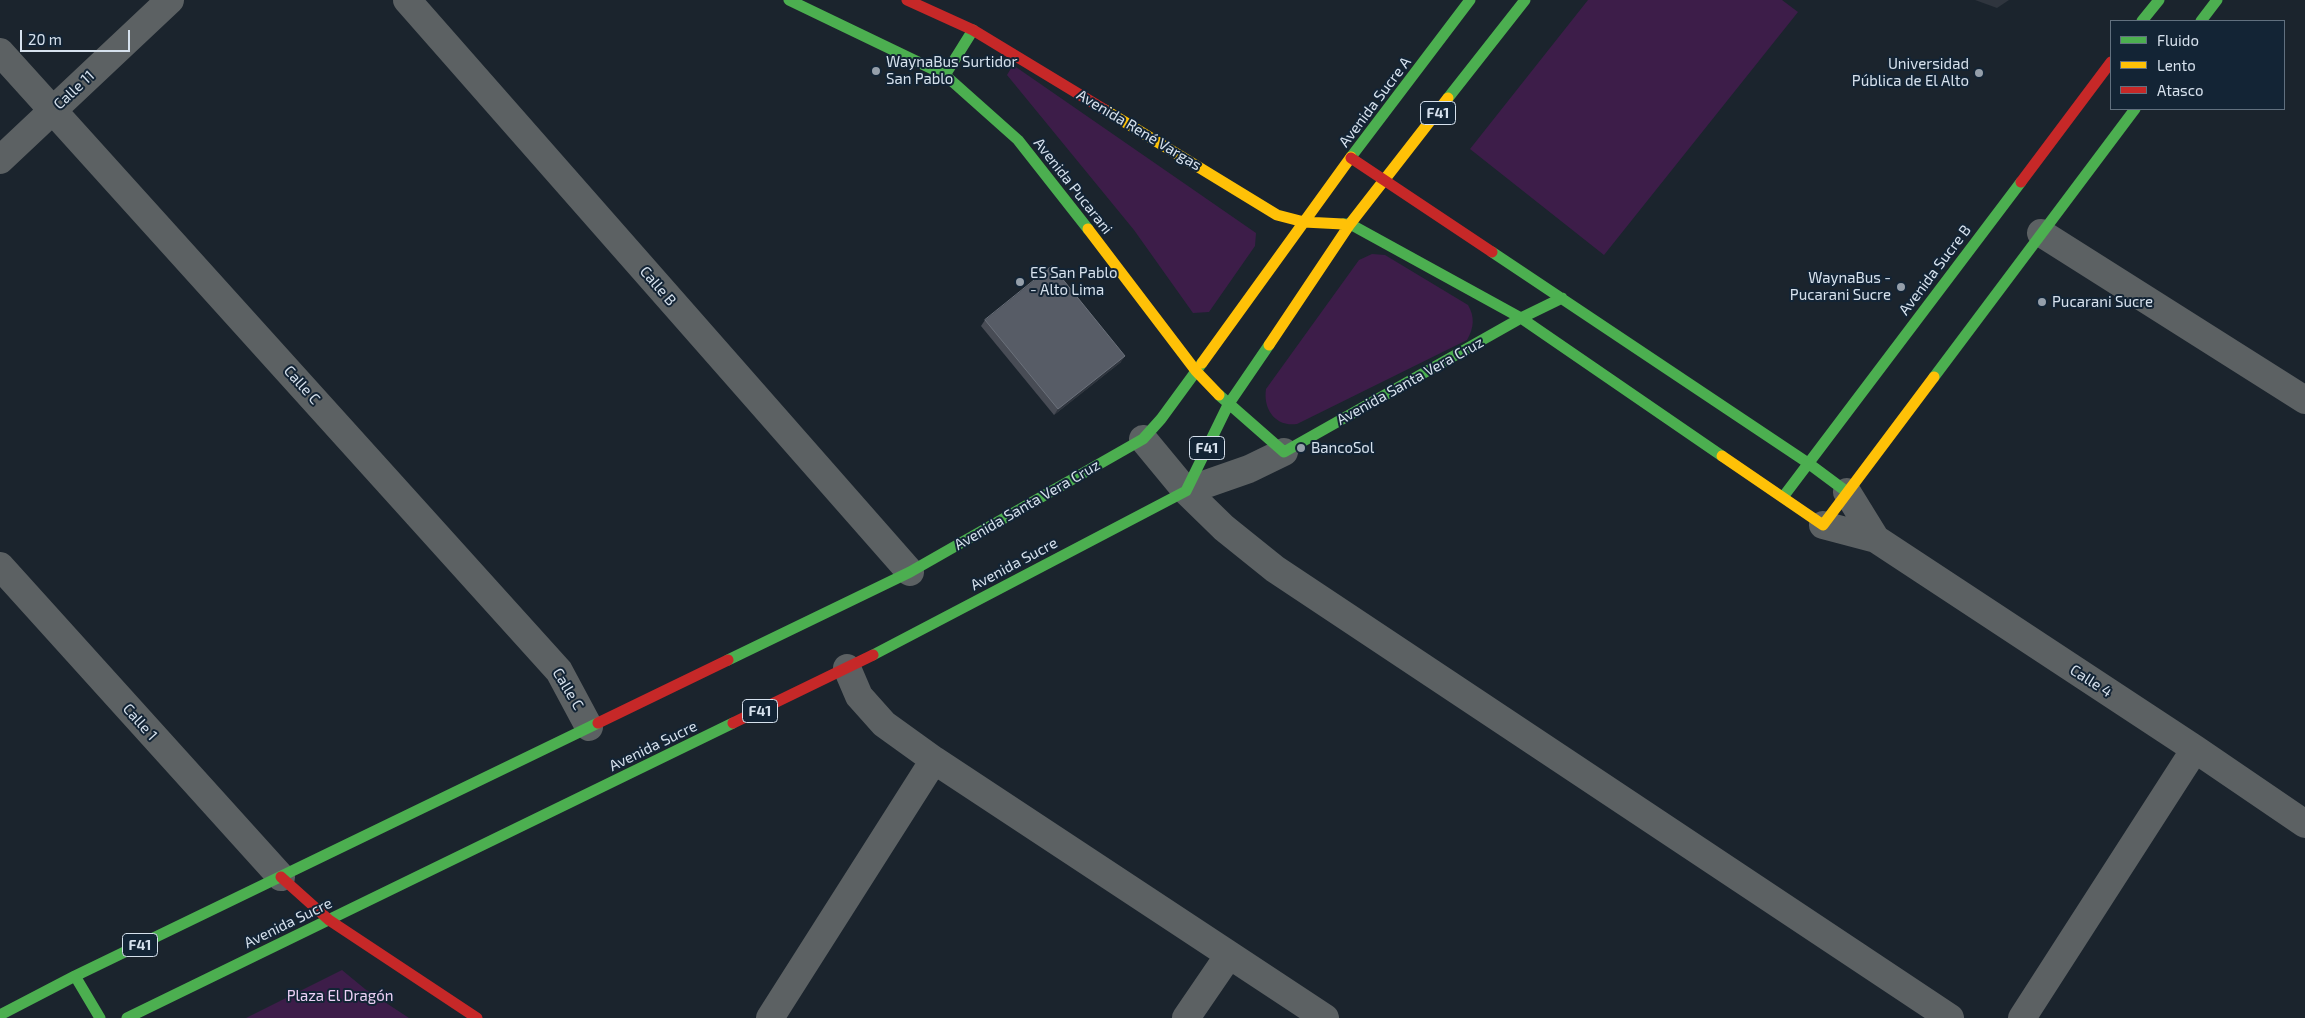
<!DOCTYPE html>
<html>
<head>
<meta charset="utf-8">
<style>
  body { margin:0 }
  #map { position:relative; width:2305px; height:1018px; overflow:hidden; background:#1b242d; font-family:"Exo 2",sans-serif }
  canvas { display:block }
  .legend { position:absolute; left:2110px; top:20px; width:175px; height:90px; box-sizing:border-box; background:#132435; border:1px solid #61707f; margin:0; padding:6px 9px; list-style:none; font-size:15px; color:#d6e1ed }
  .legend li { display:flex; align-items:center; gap:10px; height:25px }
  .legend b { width:25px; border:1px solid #61707f }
  .scale { position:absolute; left:20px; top:30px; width:110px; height:22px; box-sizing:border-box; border:2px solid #d6e1ed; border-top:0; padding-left:6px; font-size:15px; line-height:18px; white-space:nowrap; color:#d6e1ed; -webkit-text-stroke:4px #132435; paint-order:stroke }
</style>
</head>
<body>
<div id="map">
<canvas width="2305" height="1018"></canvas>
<ul class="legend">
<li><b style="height:6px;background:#4caf50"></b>Fluido</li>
<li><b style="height:6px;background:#ffc107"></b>Lento</li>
<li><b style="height:6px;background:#c62828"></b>Atasco</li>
</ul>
<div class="scale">20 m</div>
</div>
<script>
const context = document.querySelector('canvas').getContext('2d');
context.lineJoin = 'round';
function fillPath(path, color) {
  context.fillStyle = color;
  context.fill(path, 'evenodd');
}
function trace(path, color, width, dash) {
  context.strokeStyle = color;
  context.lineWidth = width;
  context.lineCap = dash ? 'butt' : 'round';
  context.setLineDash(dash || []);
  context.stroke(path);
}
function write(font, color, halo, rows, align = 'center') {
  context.font = font + ' "Exo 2",sans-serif';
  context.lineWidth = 4;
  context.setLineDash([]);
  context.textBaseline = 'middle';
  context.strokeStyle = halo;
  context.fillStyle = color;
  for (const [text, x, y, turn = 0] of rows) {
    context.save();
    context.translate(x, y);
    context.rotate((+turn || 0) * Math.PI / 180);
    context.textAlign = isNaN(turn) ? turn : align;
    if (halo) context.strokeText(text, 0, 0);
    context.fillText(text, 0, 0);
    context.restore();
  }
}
fillPath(new Path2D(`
  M1588 0H1782L1798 12 1604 255 1470 149Z
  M1013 65 1256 233 1255 246 1209 312 1193 313 1134 230 1007 75Z
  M1372 254 1385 255 1468 305C1475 317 1474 328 1467 340L1297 424C1275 427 1263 409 1266 389L1359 260Z
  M342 970 365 989 409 1018H246Z`), '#3d1d49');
trace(new Path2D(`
  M407 0 910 572
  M0 52 559 671 589 727
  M0 160 170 0
  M2041 233 2305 400
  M1143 439 1186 491 1224 528 1275 569 1950 1018
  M1186 491 1249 469 1284 452
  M1847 492 1876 539
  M1823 525 1876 539 2195 749 2305 824
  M0 566 281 877
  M847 668 859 696 884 724 934 760 1325 1018
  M770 1018 934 760
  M1186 1018 1229 955
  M2022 1018 2195 749`), '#5c6163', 28);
trace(new Path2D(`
  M789 0 945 75 1018 140 1088 229
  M2142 21 2159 0
  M2201 21 2217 0
  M945 75 973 30
  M1448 98 1525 0
  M1351 157 1470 0
  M1343 224H1350L1521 318 1722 456
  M1492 252 1808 463 1847 492
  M1934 377 2135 109
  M1219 395 1284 452 1521 318 1562 298
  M1783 497 2021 182
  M873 655 1186 491 1228 405 1269 345
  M728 660 910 572 1143 439 1161 419 1202 363
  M75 976 100 1018
  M0 1015 75 976 598 723
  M127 1018 733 723`), '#4caf50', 11);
trace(new Path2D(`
  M1105 110 1277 215 1304 222 1343 224
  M1088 229 1196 371 1219 395
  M1269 345 1350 224 1448 98
  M1202 363 1351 157
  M1722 456 1823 525 1934 377`), '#ffc107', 11);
trace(new Path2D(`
  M907 0 973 30 1105 110
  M1351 158 1492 252
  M2021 182 2111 62
  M598 723 728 660
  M733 723 873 655
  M281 877 329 920 477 1018`), '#c62828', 11);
fillPath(new Path2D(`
  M985 320 1121 362 1054 415 981 326Z`), '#484c55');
fillPath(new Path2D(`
  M1975 0H2009L1997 8Z
  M1125 356 1121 362 1054 415 1058 409Z`), '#2f353e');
const building = new Path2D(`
  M1052 266 1125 356 1058 409 985 320Z`);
fillPath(building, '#575c66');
trace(building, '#6b717b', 1);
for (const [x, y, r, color] of [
  [876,71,5,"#959faa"],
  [1979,73,5,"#959faa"],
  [1020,282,5,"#959faa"],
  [1901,287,5,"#959faa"],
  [2042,302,5,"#959faa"],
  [1301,448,5,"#959faa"]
]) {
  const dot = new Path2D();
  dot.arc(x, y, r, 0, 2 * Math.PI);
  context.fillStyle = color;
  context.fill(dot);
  trace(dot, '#132435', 2);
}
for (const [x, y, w] of [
  [1438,113,35],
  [1207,448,35],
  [760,711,35],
  [140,945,35]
]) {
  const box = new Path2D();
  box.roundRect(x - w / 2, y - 11.5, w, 23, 4);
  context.fillStyle = '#132435';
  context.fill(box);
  trace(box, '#d6e1ed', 1);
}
write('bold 14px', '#d6e1ed', null, [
  ["F41",1438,113],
  ["F41",1207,448],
  ["F41",760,711],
  ["F41",140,945]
]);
write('15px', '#d6e1ed', '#132435', [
  ["WaynaBus Surtidor",886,62],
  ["San Pablo",886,79],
  ["Universidad",1969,64,"right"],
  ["Pública de El Alto",1969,81,"right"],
  ["ES San Pablo",1030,273],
  ["- Alto Lima",1030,290],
  ["WaynaBus -",1891,278,"right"],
  ["Pucarani Sucre",1891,295,"right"],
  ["Pucarani Sucre",2052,302],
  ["BancoSol",1311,448]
], 'left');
write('15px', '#d6e1ed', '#132435', [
  ["Calle 11",74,90,-43],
  ["Avenida Sucre A",1375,102,-53],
  ["Avenida René Vargas",1139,130,31],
  ["Avenida Pucarani",1073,186,52],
  ["Avenida Sucre B",1935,270,-53],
  ["Calle B",658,286,49],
  ["Avenida Santa Vera Cruz",1410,381,-29],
  ["Calle C",302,385,48],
  ["Avenida Santa Vera Cruz",1027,505,-30],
  ["Avenida Sucre",1014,564,-28],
  ["Calle 4",2091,681,33],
  ["Calle C",568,689,59],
  ["Calle 1",140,722,48],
  ["Avenida Sucre",653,746,-26],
  ["Avenida Sucre",288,923,-26]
]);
write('15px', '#ecd1f5', '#132435', [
  ["Plaza El Dragón",340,996]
]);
</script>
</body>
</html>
